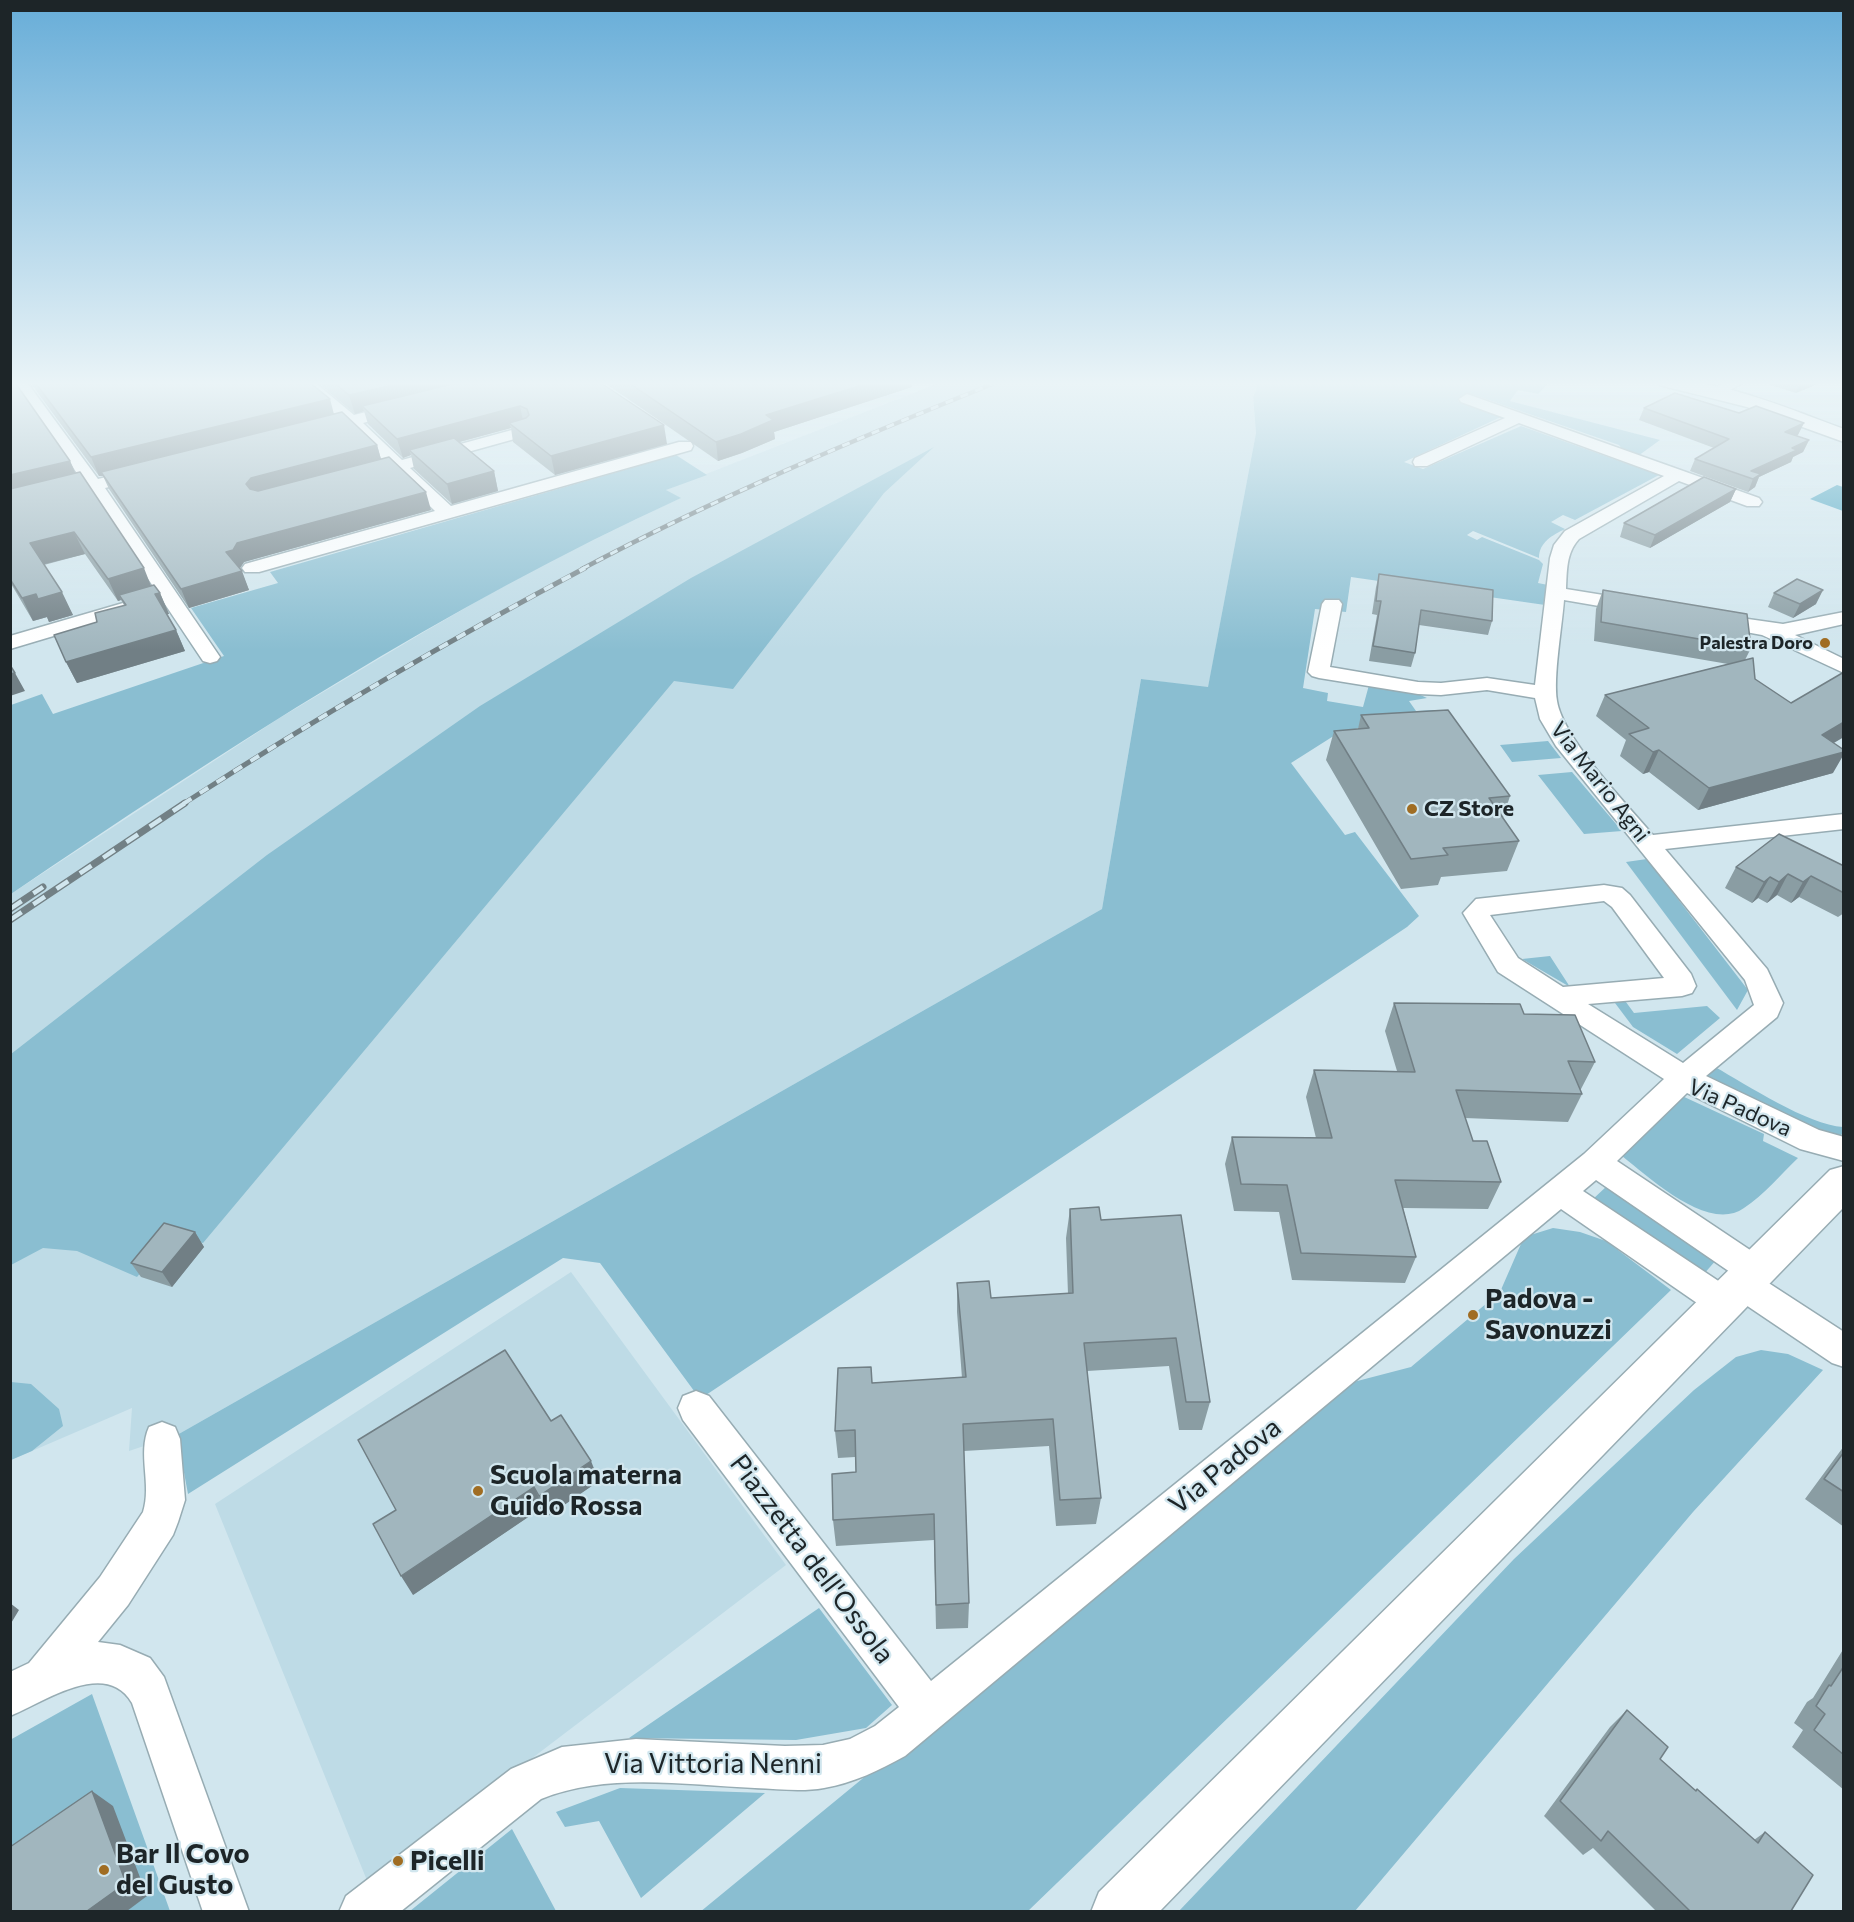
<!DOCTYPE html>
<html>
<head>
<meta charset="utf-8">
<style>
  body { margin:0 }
  #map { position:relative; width:1854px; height:1922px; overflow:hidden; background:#d1e6ee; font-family:Commissioner,sans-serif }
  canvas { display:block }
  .frame { position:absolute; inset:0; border:12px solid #1d2528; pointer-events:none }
</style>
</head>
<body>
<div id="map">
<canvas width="1854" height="1922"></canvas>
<div class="frame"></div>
</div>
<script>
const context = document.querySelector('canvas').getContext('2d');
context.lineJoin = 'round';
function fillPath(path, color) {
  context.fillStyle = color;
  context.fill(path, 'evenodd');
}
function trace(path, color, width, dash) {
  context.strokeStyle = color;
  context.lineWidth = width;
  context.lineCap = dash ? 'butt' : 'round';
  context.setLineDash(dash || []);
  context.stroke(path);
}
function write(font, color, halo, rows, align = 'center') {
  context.font = font + ' Commissioner,sans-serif';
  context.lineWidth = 4.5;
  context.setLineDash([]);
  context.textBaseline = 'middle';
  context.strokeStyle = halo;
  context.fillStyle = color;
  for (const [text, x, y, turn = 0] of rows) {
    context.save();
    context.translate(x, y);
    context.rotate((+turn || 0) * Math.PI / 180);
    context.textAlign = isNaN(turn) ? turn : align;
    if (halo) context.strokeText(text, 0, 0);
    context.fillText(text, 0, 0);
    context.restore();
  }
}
fillPath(new Path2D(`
  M944 381H1259L1253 397 1256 433 1208 688 1141 679 1102 909 177 1435 129 1451 132 1408 11 1460V894L278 719 424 632 531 570 680 498 665 490Z
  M571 1272 786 1565 368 1883 215 1504Z`), '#bedbe6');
fillPath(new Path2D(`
  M1259 381H1550L1538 394 1518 390 1510 401 1660 440 1638 456 1624 452 1619 445 1474 395 1458 401 1501 417 1404 462 1423 469 1521 426 1659 475 1575 520 1563 515 1551 522 1565 529C1553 535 1539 542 1539 558L1473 531 1467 535 1477 540 1482 537 1539 560 1543 564 1538 583 1548 585 1545 605 1351 577 1346 612 1315 609 1303 688 1328 693 1327 701 1363 707 1369 685 1414 692 1427 698 1409 701 1416 711 1434 710 1440 718 1361 727 1332 737 1291 763 1345 835 1355 832 1419 916 1407 927 700 1399 600 1263 563 1258 188 1494 177 1435 1102 909 1141 679 1208 687 1256 433 1253 397Z
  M934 447 884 493 733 689 674 681 203 1243 174 1233 137 1277 77 1251 43 1248 11 1265V1054L267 855 480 706 691 578Z
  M676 455 707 475 666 490 681 498C445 606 225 749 11 894V705L42 694 53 714 224 656 191 608 278 583 270 572Z
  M1548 741 1561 758 1512 762 1500 745Z
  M1572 772 1622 831 1584 834 1538 775Z
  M1647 859 1748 990 1737 1010 1626 862Z
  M1550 956 1570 987 1522 959Z
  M1623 998 1634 1013 1707 1006 1720 1018 1677 1054 1633 1027 1612 999Z
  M1715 1067C1747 1085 1808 1125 1843 1127V1133L1840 1136H1832L1699 1079Z
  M1680 1095 1764 1134 1763 1141 1798 1158C1781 1174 1764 1195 1744 1208 1707 1234 1646 1174 1617 1152Z
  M1608 1185 1717 1259 1703 1275 1592 1200Z
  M1553 1228 1580 1232 1606 1241 1671 1290 1028 1911 700 1912 1342 1385 1411 1367 1500 1292 1524 1237Z
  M1761 1350 1788 1354 1823 1370 1693 1512 1355 1911H1179L1514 1559 1694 1390 1736 1357Z
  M11 1382 31 1384 59 1409 63 1426 32 1451 11 1460Z
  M819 1608 892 1705 866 1728 796 1740 629 1738Z
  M92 1694 170 1911H11L10 1740Z
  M620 1788 765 1793 641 1898 599 1821 565 1827 556 1812Z
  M512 1829 556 1911H410Z`), '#8abed1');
fillPath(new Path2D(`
  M1837 485 1843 487V511L1810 499Z`), '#46a2bf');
const minor = new Path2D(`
  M11 381H26L98 479 140 469 146 470 149 474 146 478 105 488 220 657 217 661 210 663 203 661 90 492 10 511V501L84 483Z
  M296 381H313L354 415 402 403 408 405 410 408 408 411 363 423 402 460 523 427 529 429 531 432 529 435 410 468 451 506 679 442H691L693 446 691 450 259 572H245L242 568 245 564 435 511 395 472 362 481 356 480 353 476 356 472 387 464 348 427 317 435 311 433 309 430 311 427 339 419Z
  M1727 381H1747L1722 394H1712L1709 391Z
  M1467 394 1759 498 1762 502 1759 506H1747L1679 481 1579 539C1566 553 1567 571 1566 589L1634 600 1641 602 1644 606 1641 610 1634 612 1564 600C1562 627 1553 677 1557 701 1563 739 1627 804 1653 835L1844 814V829L1665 849 1767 969 1783 1003 1777 1017 1706 1076 1819 1130 1844 1137V1161L1800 1149 1687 1093 1617 1161 1765 1260 1770 1270 1764 1280 1844 1332V1367L1832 1363 1737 1299 1739 1302 1734 1312 1722 1317 1710 1312 1561 1209 905 1756C879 1770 854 1783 824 1788 802 1792 778 1789 755 1788 686 1785 607 1772 541 1799L400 1912H339L346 1896 511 1769 562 1747 636 1739 785 1746 823 1745 850 1739 875 1726 899 1707 683 1420 678 1408 683 1396 696 1391 709 1396 931 1681 1584 1154 1664 1079 1498 972 1463 913 1476 899 1604 885 1622 888 1630 895 1691 974 1696 986 1692 993 1682 996 1588 1004 1683 1063 1754 1005 1745 980 1556 746 1540 719 1535 698 1487 690 1441 695 1418 694 1319 678 1312 676 1308 672 1322 604 1325 600H1339L1342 604 1330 667 1418 682 1441 683 1487 678 1535 685 1550 558 1554 545 1565 531 1664 476 1519 423 1427 466H1415L1413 462 1415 458 1505 418 1461 402 1459 399ZM1604 901 1612 907 1664 978 1563 987 1518 958 1490 915ZM1596 1180 1730 1272 1724 1283 1726 1286 1583 1191Z
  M130 601 137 603 140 607 137 611 10 649V636Z
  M1844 612V624L1795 635 1844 659V673L1762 635 1713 626 1706 624 1703 620 1706 616 1713 614 1783 624Z
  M162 1422 175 1427 180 1439 185 1500 178 1522 173 1535 128 1605 98 1642 120 1645 150 1658 164 1677 249 1912H203L132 1703C106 1658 44 1702 10 1716V1672L29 1663 100 1577 143 1512C152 1484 137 1454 149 1427Z`);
const secondary = new Path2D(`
  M1657 381C1711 375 1791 410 1844 429V442L1747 407 1659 385Z
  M1844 1166V1207L1159 1912H1091L1099 1892 1830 1170Z`);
trace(minor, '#97acb3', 3);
trace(secondary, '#97acb3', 3);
fillPath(minor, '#fff');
fillPath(secondary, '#fff');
const railFar2 = new Path2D(`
  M582 569C717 497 858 438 1000 381`);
const railFar1 = new Path2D(`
  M183 804C313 720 447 641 585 568`);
const rail = new Path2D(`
  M10 909 43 887
  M10 920 185 803`);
trace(railFar2, '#728085', 4.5);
trace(railFar1, '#728085', 5);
trace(rail, '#728085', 7);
trace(railFar2, '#d1e6ee', 3, [8]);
trace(railFar1, '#d1e6ee', 4, [10]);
trace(rail, '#d1e6ee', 4.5, [14]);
fillPath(new Path2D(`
  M10 381 70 461 76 473 151 586 160 593 169 614H167L176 630 185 651 77 683 66 662 97 622 124 605 121 600 118 601 85 554 44 565 73 615 49 622 47 617 33 621 10 582Z
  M29 381H308L334 414 377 445 381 459 431 510 244 562 240 568 249 590 189 608 109 489 103 476H99Z
  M316 381H598L667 444 555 475 513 442 511 428 460 442 494 471 498 491 452 504 414 469 411 455 403 458 368 424 364 411 355 414Z
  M602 381H912V387L774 432 775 439 742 453 718 461Z
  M1758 381H1824L1796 393Z
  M1644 408 1798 435 1797 436 1809 440 1803 452 1793 457 1791 462 1759 477 1755 487 1748 492 1690 471 1695 459 1714 448 1639 420Z
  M1736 489 1730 502 1650 548 1620 537 1624 523Z
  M1379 574 1492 621 1488 635 1419 625 1415 653 1411 667 1369 661 1377 615 1372 614 1376 587Z
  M1603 590 1751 648 1745 660 1755 679 1833 743V773L1698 810 1649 772 1643 774 1620 756 1626 740 1596 716 1605 695 1728 664 1594 641 1596 609Z
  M1774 593 1816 604 1793 618 1768 607Z
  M1361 715 1510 796 1503 818 1519 841 1507 871 1441 877 1438 885 1401 889 1326 760 1334 731 1358 729Z
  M1844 866V913L1838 917 1799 897 1791 903 1777 895 1767 903 1758 898 1752 903 1725 888 1736 867Z
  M1394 1003 1524 1014 1595 1062 1581 1089H1580L1582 1094 1568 1122 1465 1118 1473 1141 1501 1182 1488 1209 1403 1208 1416 1257 1405 1283 1292 1280 1279 1212 1234 1211 1225 1164 1232 1137 1316 1138 1306 1097 1314 1070 1397 1071 1385 1031Z
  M1070 1209 1101 1220 1181 1215 1210 1402 1202 1430H1179L1169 1366 1087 1371 1101 1498 1096 1524 1056 1526 1049 1446 964 1451 969 1603 968 1628 936 1629 934 1540 836 1546 833 1520 856 1472 855 1457 838 1458 835 1431 872 1383 962 1378 957 1312V1283L991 1298 1068 1294 1066 1238Z
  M195 1232 204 1247 172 1287 141 1277 131 1263Z
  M551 1421 599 1481 548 1516 543 1507 413 1595Z
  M1844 1446V1527L1805 1499Z
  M1844 1648V1790L1792 1747 1803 1730 1794 1723 1807 1702 1813 1698Z
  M1627 1710 1660 1759 1695 1790 1697 1789 1754 1840 1765 1832 1791 1911H1656L1593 1848 1583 1855 1544 1816 1610 1727Z`), '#8a9da3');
fillPath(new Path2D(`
  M410 381H489L362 406 364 411 355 414 349 395Z
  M875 381H912V387L774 432 775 439 742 453 718 461 716 442 766 415Z
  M1801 381H1824L1796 393Z
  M330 399 335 418 101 472 103 476H99L91 457Z
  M520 406 524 425 509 423 511 428 414 454 409 450 411 455 403 458 397 439Z
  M1804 423 1798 435 1780 444 1785 432Z
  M664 425 667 444 555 475 551 456Z
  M1809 440 1803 452 1793 457 1791 462 1759 477 1755 487 1748 492 1753 479 1751 471 1792 448Z
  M377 445 382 463 253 502 246 484 251 478Z
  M70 461 79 482 10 499V475Z
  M494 471 498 491 452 504 447 484Z
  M1736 489 1730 502 1650 548 1655 535Z
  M426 492 431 510 244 562 240 568 226 552 237 543Z
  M74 532 85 554 41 565 30 543Z
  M144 568 153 591 119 595 121 600 118 601 108 579Z
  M242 571 249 590 189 608 181 589Z
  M1823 590 1816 604 1793 618 1800 604Z
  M62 592 73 615 49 622 47 617 33 621 22 598 36 594Z
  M160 593 169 614 164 615 155 594Z
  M176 630 185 651 77 683 66 662Z
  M15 673 25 691 10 696V674Z
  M1844 722V737L1810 757 1822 735Z
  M1659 750 1649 772 1643 774 1653 752Z
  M1844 752V754L1833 773 1698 810 1709 788Z
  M1788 874 1777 895 1767 903 1779 882Z
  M1811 876 1799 897 1791 903 1803 882Z
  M1770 877 1758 898 1752 903 1764 882Z
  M195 1232 204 1247 172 1287 162 1272Z
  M591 1461 599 1481 548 1516 539 1496Z
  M534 1487 543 1507 413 1595 401 1576Z
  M10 1603 19 1610 10 1625Z
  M92 1791 113 1806 147 1896 127 1911H87Z`), '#717f85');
const building = new Path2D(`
  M10 381H14L70 461 10 475Z
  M34 381H308L330 399 91 457Z
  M332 381H410L349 395Z
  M465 381H598L664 425 551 456 509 423 526 418 529 415 527 409 520 406 397 439 362 406Z
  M626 381H775L779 384 795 383V381H875L766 415 773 420 741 434 716 442Z
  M1675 393 1739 413 1756 406 1804 423 1785 432 1809 440 1792 448 1797 450 1751 471 1761 474 1753 479 1695 459 1729 439 1644 408Z
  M342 412 377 445 251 478 246 484 250 489 258 491 389 457 426 492 237 543 233 550 226 552 242 571 181 589 101 472Z
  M454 438 494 471 447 484 409 450Z
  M80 472 144 568 108 579 74 532 30 543 62 592 38 599 36 594 22 598 10 579V489Z
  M1704 477 1736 489 1655 535 1624 523Z
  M1379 574 1493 590 1492 621 1421 610 1415 653 1373 646 1381 601H1376Z
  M1797 579 1823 590 1800 604 1774 593Z
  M154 585 160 593 155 594 176 630 66 662 54 635 97 622 95 613 126 605 119 595Z
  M1603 590 1747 614 1751 648 1601 622Z
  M1753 658 1755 679 1791 703 1844 672V722L1822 735 1844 750V752L1709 788 1659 750 1653 752 1629 734 1649 728 1605 695Z
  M10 665 15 673 10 674Z
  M1448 710 1510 796 1489 798 1519 841 1443 848 1448 855 1411 859 1334 731 1369 728 1361 715Z
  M1779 834 1844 866V893L1811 876 1803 882 1788 874 1779 882 1770 877 1764 882 1736 867Z
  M1394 1003 1520 1004 1524 1014 1575 1015 1595 1062 1568 1061 1582 1094 1456 1090 1473 1141H1487L1501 1182 1395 1180 1416 1257 1301 1253 1287 1185 1241 1184 1232 1137 1332 1138 1314 1070 1415 1072Z
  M1099 1207 1101 1220 1181 1215 1210 1402H1186L1176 1338 1084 1343 1101 1498 1060 1500 1053 1419 963 1424 969 1603 936 1605 934 1514 833 1520 832 1474 856 1472 855 1430 835 1431 838 1368 871 1367 872 1383 966 1377 957 1283 989 1281 991 1298 1073 1293 1070 1209Z
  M164 1223 195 1232 162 1272 131 1263Z
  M505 1350 551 1421 561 1415 591 1461 539 1496 534 1487 401 1576 373 1524 396 1510 358 1440Z
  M1844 1452V1492L1824 1479Z
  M1844 1666V1755L1814 1730 1825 1714 1816 1706 1829 1685 1831 1686Z
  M1627 1710 1668 1747 1660 1759 1696 1791 1697 1789 1758 1843 1765 1832 1813 1875 1791 1911H1690L1608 1831 1601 1841 1560 1801Z
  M92 1791 126 1883 87 1911H10V1847Z`);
fillPath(building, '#a1b6be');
trace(building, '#717f85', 1.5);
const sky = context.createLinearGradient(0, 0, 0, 650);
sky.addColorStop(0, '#67add8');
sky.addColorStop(0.59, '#eaf4f7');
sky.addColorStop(1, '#eaf4f700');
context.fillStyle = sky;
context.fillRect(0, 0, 1854, 650);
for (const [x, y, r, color] of [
  [1825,643,6,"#a06d23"],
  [1412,809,6,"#a06d23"],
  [1473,1315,6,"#a06d23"],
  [478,1491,6,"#a06d23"],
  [398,1861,6,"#a06d23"],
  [104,1870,6,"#a06d23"]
]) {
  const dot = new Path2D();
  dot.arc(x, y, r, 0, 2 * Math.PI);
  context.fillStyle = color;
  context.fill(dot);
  trace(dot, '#d1e6ee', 2);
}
write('bold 18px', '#1d2528', '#d1e6ee', [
  ["Palestra Doro",1813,643]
], 'right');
write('22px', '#1d2528', '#d1e6ee', [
  ["Via Mario Agni",1600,782,52],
  ["Via Padova",1740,1108,24]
]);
write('bold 22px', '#1d2528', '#d1e6ee', [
  ["CZ Store",1424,809]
], 'left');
write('bold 27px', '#1d2528', '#d1e6ee', [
  ["Padova -",1485,1299],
  ["Savonuzzi",1485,1330],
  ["Scuola materna",490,1475],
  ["Guido Rossa",490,1506],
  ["Bar Il Covo",116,1854],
  ["del Gusto",116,1885],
  ["Picelli",410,1861]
], 'left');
write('27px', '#1d2528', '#d1e6ee', [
  ["Via Padova",1225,1466,-39],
  ["Piazzetta dell'Ossola",812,1559,53],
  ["Via Vittoria Nenni",713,1764]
]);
</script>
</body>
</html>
